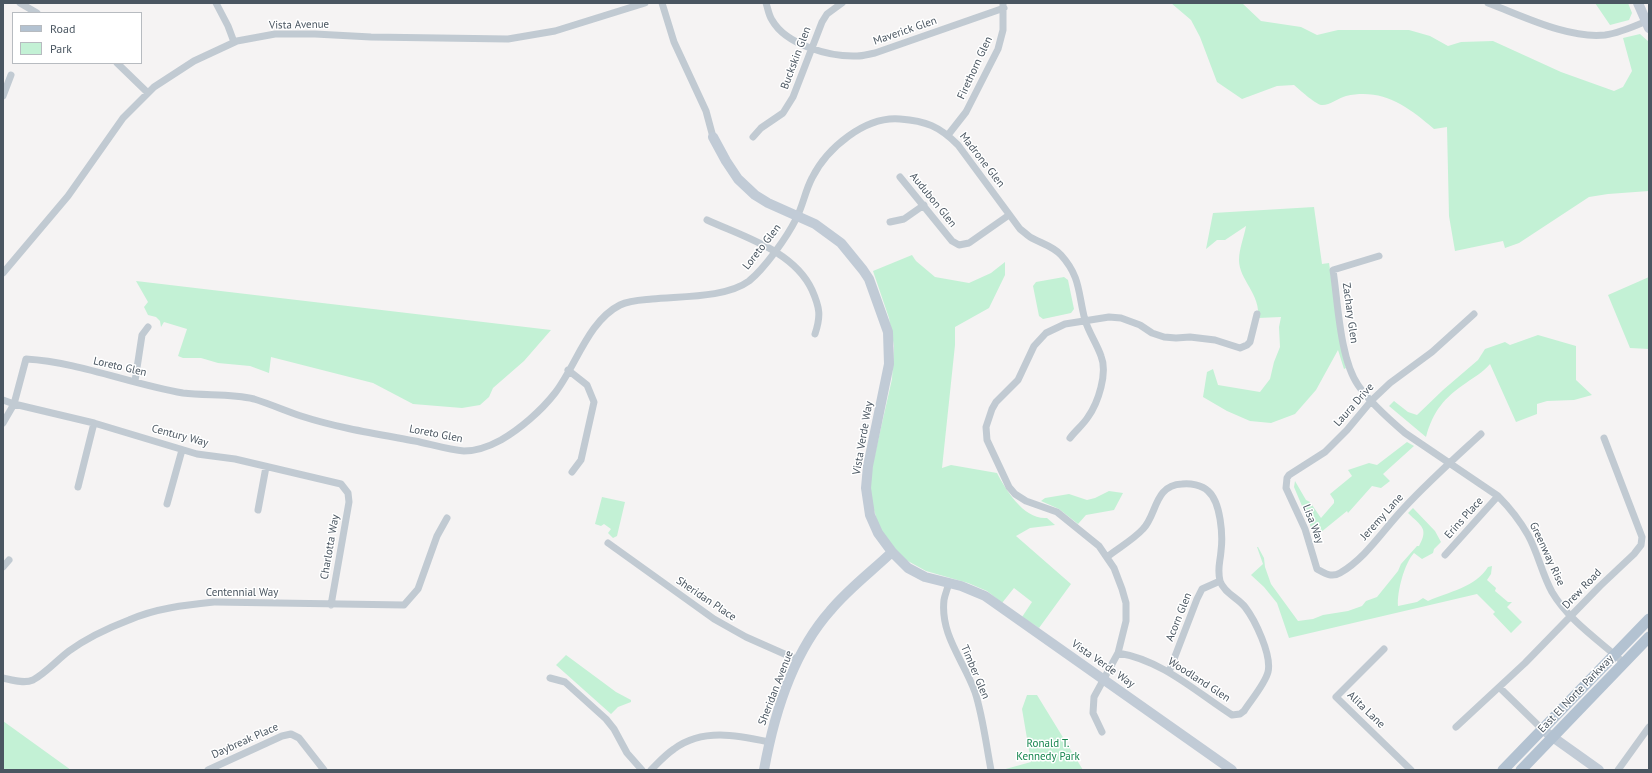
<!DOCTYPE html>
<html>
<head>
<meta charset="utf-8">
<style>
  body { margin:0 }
  #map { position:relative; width:1652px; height:773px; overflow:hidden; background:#f5f3f3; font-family:"PT Sans",sans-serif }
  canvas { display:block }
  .frame { position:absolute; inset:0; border:4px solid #4a5661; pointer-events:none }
  .legend { position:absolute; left:12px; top:12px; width:130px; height:52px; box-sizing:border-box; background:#fff; border:1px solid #b7bbc0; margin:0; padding:5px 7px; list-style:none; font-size:12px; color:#4a5661 }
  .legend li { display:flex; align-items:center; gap:8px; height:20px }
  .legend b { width:20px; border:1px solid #b7bbc0 }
</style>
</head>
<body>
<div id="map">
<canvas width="1652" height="773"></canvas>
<div class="frame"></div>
<ul class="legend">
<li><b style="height:5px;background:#b3c2d1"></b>Road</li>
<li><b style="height:11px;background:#c3f1d5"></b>Park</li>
</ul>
</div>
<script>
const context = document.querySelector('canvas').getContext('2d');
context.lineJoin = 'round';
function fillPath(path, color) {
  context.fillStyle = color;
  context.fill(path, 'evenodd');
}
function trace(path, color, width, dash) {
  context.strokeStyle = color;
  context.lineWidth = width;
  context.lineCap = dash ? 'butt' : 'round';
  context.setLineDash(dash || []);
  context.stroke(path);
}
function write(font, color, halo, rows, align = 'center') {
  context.font = font + ' "PT Sans",sans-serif';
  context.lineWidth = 3;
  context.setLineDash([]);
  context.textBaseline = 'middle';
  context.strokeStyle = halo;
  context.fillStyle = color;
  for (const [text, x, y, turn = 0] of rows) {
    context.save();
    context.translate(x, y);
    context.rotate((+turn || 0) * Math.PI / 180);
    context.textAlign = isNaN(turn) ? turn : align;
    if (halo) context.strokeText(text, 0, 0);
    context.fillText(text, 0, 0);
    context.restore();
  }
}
fillPath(new Path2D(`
  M1171 3H1242L1261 21 1301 27 1317 35 1338 30H1409L1430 36 1448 46 1461 42 1493 41 1561 72 1614 91 1623 87 1632 71 1623 38 1640 34 1649 42V191L1608 194 1589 197 1519 243 1505 248 1503 241 1455 251 1449 216 1447 127 1434 129C1407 106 1383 88 1346 96 1338 98 1329 106 1321 105 1314 103 1300 90 1294 85L1277 86 1242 99 1217 82 1200 37 1191 20Z
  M1595 3H1628L1632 13 1629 20 1610 25Z
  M1314 207 1322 264 1329 263 1342 347 1346 368 1344 369 1338 350 1316 390 1295 414 1271 423 1250 421 1227 411 1203 397 1207 372 1213 369 1218 385 1260 392 1270 379 1274 362 1280 347 1279 327 1281 317 1258 318C1261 294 1239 280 1239 260 1239 249 1244 237 1246 226L1225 240H1217L1206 249 1213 213Z
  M912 255 916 261 935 277 969 283 991 273 1005 262V275L989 308 955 327V345L942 468 951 465 997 473C1006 490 1024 520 1047 518L1055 525 1030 528 1016 536 1071 584 1039 628 1022 617 1032 602 1014 588 1002 603 987 591 968 583 926 571 906 560 890 544 879 527 869 493 873 463 892 379 894 346 889 318 873 271Z
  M1064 277 1068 280 1074 309 1071 313 1043 319 1039 316 1033 286 1036 282Z
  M1649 277V349L1630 348 1608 295Z
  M136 281 551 330 524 361 493 388 489 397 480 405 462 408 413 404 373 383 271 357 269 373 250 366 218 363 201 358H183L178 356 187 329 164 322 161 327 160 321 156 317 148 315 144 307 148 302Z
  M1538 335 1576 346V380L1592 395 1574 400 1547 401 1537 404V414L1516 422 1490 364C1482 373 1474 377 1466 383 1444 398 1433 411 1426 437L1389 406 1394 401 1408 412 1417 415 1443 390 1478 360 1485 349 1505 342 1510 345Z
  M1407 442 1414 446 1383 474 1390 481 1381 488 1372 486 1348 513 1347 511 1315 537 1294 487 1295 481 1306 500 1310 502 1321 518 1334 503V500L1330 494 1352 476 1348 470 1369 463 1377 465Z
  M1109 491 1123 493 1114 510 1086 515 1078 524 1059 509 1041 501 1045 498 1069 494 1087 500 1095 498Z
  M602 497 625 502 617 536 613 538 608 533 611 529 604 524 601 526 595 524Z
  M1413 508 1435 531 1441 542 1434 549 1433 553 1422 559 1414 553C1404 564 1397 592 1398 606L1417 602 1423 598 1428 601C1448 592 1476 587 1488 567L1492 566 1491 574 1487 580 1496 588 1495 591 1508 602H1512L1507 607 1522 622 1511 633 1493 614 1495 612 1477 594 1289 638 1277 603 1264 587 1251 575 1263 564 1257 547H1258L1264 558 1265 567 1271 584 1298 621 1313 619 1323 615 1348 611 1362 606 1366 601 1377 597 1398 571 1401 564 1417 546H1419C1429 528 1421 526 1408 513Z
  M566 655 616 692 631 700V702L618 707 611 714 556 665Z
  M1027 695H1037L1083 770H1002L1031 762 1022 709Z
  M3 721 71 770H3Z`), '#c3f1d5');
trace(new Path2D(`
  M20 3 37 13
  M216 3 228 26 234 42
  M662 3 674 42 706 111 713 137
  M766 3C768 9 769 16 772 20 786 45 830 57 857 56 863 56 869 54 875 53L1004 8
  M1488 3C1523 16 1568 39 1605 35 1620 33 1635 26 1649 20
  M117 63 148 93
  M3 96 11 75
  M948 135 966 112 998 49 1003 30V3
  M753 137 761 128 783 113 793 97 822 22 827 14 842 3
  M900 177 952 241 959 245 969 243 1009 215
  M707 220C744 237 794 251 812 290 820 308 821 316 815 334
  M890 222 904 219 924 205
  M1379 256 1333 270C1338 303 1340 359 1358 385 1368 400 1391 421 1405 433L1498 496C1510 508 1520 521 1528 535 1538 553 1542 574 1552 592 1569 621 1600 641 1624 663
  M3 273 68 196 123 118 154 87 194 61 237 41 275 34H315L371 37 508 39 555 31 645 3
  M1474 314 1432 352 1390 383 1372 400 1347 430 1325 452 1289 475 1287 478 1286 488 1305 529 1317 569C1324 573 1331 578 1340 573 1366 558 1383 530 1404 508 1428 482 1455 458 1481 434
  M568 370 587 385 594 402 581 460 572 472
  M135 381 142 335 148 327
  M3 400 14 404 94 423 197 454 235 459 341 484 348 493 349 502 331 605
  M3 423 14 404 26 359C79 362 130 384 183 393 206 396 231 393 254 399 270 404 286 411 301 416 338 428 377 434 415 441 430 444 449 450 464 451 477 451 490 446 501 440 520 429 541 411 555 393 576 366 588 321 620 305 630 300 641 300 652 299 681 296 726 298 749 281 765 268 787 237 796 219 803 206 805 191 812 178 827 148 865 116 900 119 926 121 939 126 958 145L1020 229C1023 231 1026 234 1030 237 1040 243 1053 246 1061 255 1081 277 1078 294 1085 320 1089 333 1097 344 1101 356 1108 373 1098 403 1088 417 1083 425 1075 431 1070 438
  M78 487 94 423
  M167 504 182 450
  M258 510 266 467
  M608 543 714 619 746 637 798 660
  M1445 555 1498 496
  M1107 557C1118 548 1133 540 1143 529 1157 515 1154 485 1182 484 1190 483 1202 485 1208 491 1221 502 1223 536 1221 551 1220 564 1217 568 1220 581 1224 593 1238 598 1245 607 1255 620 1272 655 1268 672 1265 684 1251 700 1244 711L1240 714 1232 715C1196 692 1162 660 1118 653
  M3 567 9 560
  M949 582C948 588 945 594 944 600 940 635 964 661 975 692 983 717 986 744 991 770
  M1384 649 1336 697 1411 770
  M1169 672 1197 599 1202 589 1220 581
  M3 678C12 680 24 684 33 680 46 673 57 660 69 651 87 638 108 628 129 620 156 608 186 605 215 602L404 605 418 589 437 536 447 518
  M550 678 565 682 606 719 614 729 627 753 642 770
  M1500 688 1542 729
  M1456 727 1525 663 1600 586 1634 554 1641 545 1642 537 1604 438
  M1102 732 1093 713 1094 697 1118 653 1126 621V603L1122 589 1114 568 1099 546 1057 512 1026 501 1015 494 1009 487 987 440 986 427 992 409 996 402 1018 380 1034 346 1046 333 1065 324 1109 317 1121 318 1140 325 1152 333 1164 337 1176 338 1190 337 1215 340 1240 348 1247 345 1250 342 1257 314
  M208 770 282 736 291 734 299 738 324 770
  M651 770C658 763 665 755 674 749 702 728 737 735 769 742
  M1618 770 1649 727`), '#c1cad2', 7);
trace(new Path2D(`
  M1638 3 1649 28
  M713 137 726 161 738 179 755 195 768 203 815 224 841 243 863 270 869 279 888 332 889 364 868 466 866 488 870 515 878 533 892 552 908 568 925 577 961 586 985 596 1232 770
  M1547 733 1599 770
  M764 770C774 714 792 654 830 611 848 589 871 572 892 552`), '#c1cbd6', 10);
trace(new Path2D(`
  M1503 770 1649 619
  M1521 770 1649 637`), '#b3c2d1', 11);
write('11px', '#4a5661', '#fff', [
  ["Vista Avenue",299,25,-1],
  ["Maverick Glen",905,31,-19],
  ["Buckskin Glen",796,58,-69],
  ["Firethorn Glen",975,68,-65],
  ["Madrone Glen",982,160,52],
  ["Audubon Glen",933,200,51],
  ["Loreto Glen",762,247,-52],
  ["Zachary Glen",1350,313,82],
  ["Loreto Glen",120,367,13],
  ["Laura Drive",1354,405,-48],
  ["Loreto Glen",436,434,11],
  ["Century Way",180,436,15],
  ["Vista Verde Way",863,438,-80],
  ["Jeremy Lane",1382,517,-48],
  ["Erins Place",1464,518,-48],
  ["Lisa Way",1313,524,69],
  ["Charlotta Way",330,547,-80],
  ["Greenway Rise",1547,554,65],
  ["Drew Road",1582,589,-46],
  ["Centennial Way",242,593],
  ["Sheridan Place",706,599,34],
  ["Acorn Glen",1179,617,-68],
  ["Vista Verde Way",1103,664,35],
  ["Timber Glen",975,672,67],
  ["Woodland Glen",1199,680,33],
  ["Sheridan Avenue",776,688,-69],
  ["East El Norte Parkway",1576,694,-46],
  ["Alita Lane",1366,710,44],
  ["Daybreak Place",245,741,-24]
]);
write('11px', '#17864f', '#fff', [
  ["Ronald T.",1048,744],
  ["Kennedy Park",1048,757]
]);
</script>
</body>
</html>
